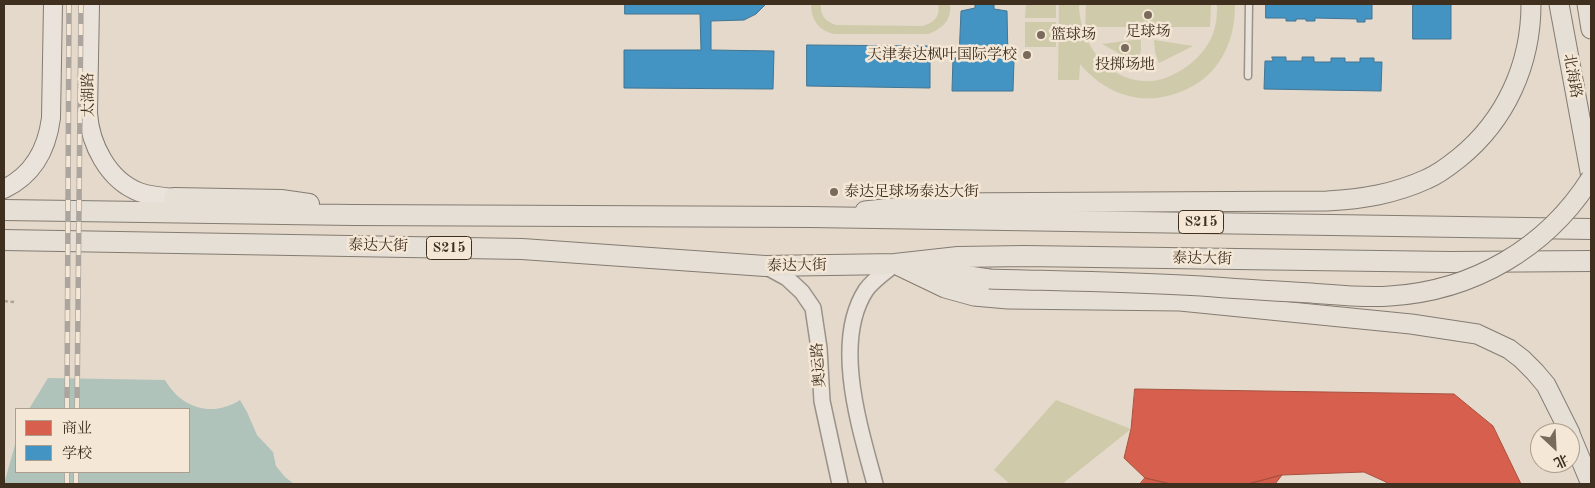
<!DOCTYPE html>
<html>
<head>
<meta charset="utf-8">
<style>
  body { margin:0 }
  #map { position:relative; width:1595px; height:488px; overflow:hidden; background:#e4d9ca; font-family:"Old Standard TT","Noto Serif SC",serif }
  canvas { display:block }
  .frame { position:absolute; inset:0; border:5px solid #3f2f1f; pointer-events:none }
  .legend { position:absolute; left:15px; top:408px; width:175px; height:65px; box-sizing:border-box; background:#f4e7d5; border:1px solid #ac9d8c; margin:0; padding:6px 9px; list-style:none; font-size:15px; color:#3f2f1f }
  .legend li { display:flex; align-items:center; gap:10px; height:25px }
  .legend b { width:25px; border:1px solid #ac9d8c }
  .north { position:absolute; left:1530px; top:423px; width:50px; height:50px; box-sizing:border-box; background:#f4e7d5; border:1px solid #ac9d8c; border-radius:50%; rotate:155deg; font-size:14px; font-weight:700; line-height:20px; text-align:center; color:#3f2f1f }
  .north::after { content:''; display:block; margin:auto; width:18px; height:22px; background:#796a5b; clip-path:polygon(50% 0,100% 100%,50% 72%,0 100%) }
</style>
</head>
<body>
<div id="map">
<canvas width="1595" height="488"></canvas>
<div class="frame"></div>
<ul class="legend">
<li><b style="height:14px;background:#d6604d"></b>商业</li>
<li><b style="height:14px;background:#4393c3"></b>学校</li>
</ul>
<div class="north">北</div>
</div>
<script>
const context = document.querySelector('canvas').getContext('2d');
context.lineJoin = 'round';
function fillPath(path, color) {
  context.fillStyle = color;
  context.fill(path, 'evenodd');
}
function trace(path, color, width, dash) {
  context.strokeStyle = color;
  context.lineWidth = width;
  context.lineCap = dash ? 'butt' : 'round';
  context.setLineDash(dash || []);
  context.stroke(path);
}
function write(font, color, halo, rows, align = 'center') {
  context.font = font + ' "Old Standard TT","Noto Serif SC",serif';
  context.lineWidth = 5;
  context.setLineDash([]);
  context.textBaseline = 'middle';
  context.strokeStyle = halo;
  context.fillStyle = color;
  for (const [text, x, y, turn = 0] of rows) {
    context.save();
    context.translate(x, y);
    context.rotate((+turn || 0) * Math.PI / 180);
    context.textAlign = isNaN(turn) ? turn : align;
    if (halo) context.strokeText(text, 0, 0);
    context.fillText(text, 0, 0);
    context.restore();
  }
}
fillPath(new Path2D(`
  M811 4H821C820 16 825 21 836 25L922 26C934 23 941 16 938 4H950C952 20 942 29 928 34H834C819 31 811 20 811 4Z
  M1026 4H1056V18H1025Z
  M1059 4H1079C1079 43 1109 84 1152 81 1179 78 1209 54 1215 27 1217 19 1217 11 1217 4H1235C1235 25 1231 44 1219 62 1211 74 1200 83 1187 89 1147 108 1108 97 1080 64L1079 80H1058Z
  M1086 4H1211L1210 27H1085Z
  M1025 22H1056V47H1025Z
  M1141 39V51L1136 63 1102 44Z
  M1154 40 1193 46 1159 63 1155 52Z
  M1056 400 1131 429 1062 484H1010L994 470Z`), '#cfcaaa');
fillPath(new Path2D(`
  M48 378 165 380C181 408 212 418 240 400L247 412 257 435 273 452 276 466 285 477 294 484H4L16 441V472H189V409H29Z`), '#b0c3bb');
const shops = new Path2D(`
  M1135 389 1454 394 1493 426 1521 484H1388L1386 482 1364 472 1282 475 1248 484H1171L1145 478 1124 458 1131 429Z
  M1282 475 1275 484H1248Z
  M1145 478 1171 484H1140Z`);
fillPath(shops, '#d6604d');
trace(shops, '#a9513f', 1);
const schools = new Path2D(`
  M625 4H766L756 14 744 20 711 21V50L774 51 773 89 624 88V50H701L700 14H625Z
  M988 4 994 5V9L1007 11 1008 60H1014L1013 91H952L953 58H959L961 11 975 8V5Z
  M1266 4H1372V19H1365V22H1357V19L1315 18V21H1306V19H1296V21H1286V18H1266Z
  M1413 4H1451V39H1413Z
  M807 45 930 46V88L807 86Z
  M1272 57H1286V61H1302V57H1314V62H1331V58H1345V62H1360V58H1374V62H1382L1381 91 1264 89 1265 61H1273Z`);
fillPath(schools, '#4393c3');
trace(schools, '#427592', 1);
const service = new Path2D(`
  M1248 76 1249 4`);
const tertiary = new Path2D(`
  M765 266 787 278 802 292 813 308 819 348 822 401 840 484
  M875 484C860 428 832 342 866 290 873 280 885 272 895 264`);
const secondary = new Path2D(`
  M90 4 88 113C90 144 108 180 139 192 150 196 162 197 174 198
  M4 189C33 175 47 149 51 118L53 4`);
const primary = new Path2D(`
  M1559 4 1591 177
  M1587 4 1591 29
  M865 211 939 203 1327 201C1363 199 1394 194 1427 179 1439 174 1449 166 1459 158 1506 120 1531 64 1531 4
  M895 264 945 288 974 296 1008 299 1180 301 1411 324 1477 334 1509 349 1522 359 1535 372 1546 385 1570 433
  M916 268 989 279
  M1570 434 1591 484`);
const trunk = new Path2D(`
  M174 198 281 200 309 204
  M4 210 353 215 810 217 1591 229
  M4 240 522 249 765 266 895 264 958 257 1024 256 1451 262 1591 261`);
trace(service, '#9b9389', 9);
trace(tertiary, '#9b9389', 18);
trace(secondary, '#847c71', 20);
trace(primary, '#847c71', 21);
trace(trunk, '#847c71', 22);
trace(new Path2D(`
  M4 301 14 302`), '#aca59e', 2.5, [4, 2.5]);
trace(service, '#e9e3dc', 6);
trace(tertiary, '#e9e3dc', 15);
trace(secondary, '#e9e3dc', 18);
trace(primary, '#e6dfd6', 19);
trace(trunk, '#e6dfd6', 20);
const rail = new Path2D(`
  M67 409 69 4
  M77 409 81 4
  M67 484V472
  M76 484V472`);
trace(rail, '#aca59e', 5.5);
trace(rail, '#f4e7d5', 4, [11]);
const primaryBridge = new Path2D(`
  M989 279C1060 281 1130 282 1201 286 1238 289 1274 291 1311 293 1337 295 1364 298 1390 296 1473 291 1547 248 1591 178`);
trace(primaryBridge, '#847c71', 21, []);
trace(primaryBridge, '#e6dfd6', 19);
for (const [x, y, r, color] of [
  [1148,15,5,"#796a5b"],
  [1041,35,5,"#796a5b"],
  [1125,48,5,"#796a5b"],
  [1027,55,5,"#796a5b"],
  [834,192,5,"#796a5b"]
]) {
  const dot = new Path2D();
  dot.arc(x, y, r, 0, 2 * Math.PI);
  context.fillStyle = color;
  context.fill(dot);
  trace(dot, '#f4e7d5', 2);
}
for (const [x, y, w] of [
  [1201,222,45],
  [449,248,45]
]) {
  const box = new Path2D();
  box.roundRect(x - w / 2, y - 11.5, w, 23, 4);
  context.fillStyle = '#f4e7d5';
  context.fill(box);
  trace(box, '#3f2f1f', 1);
}
write('bold 14px', '#3f2f1f', null, [
  ["S215",1201,222],
  ["S215",449,248]
]);
write('15px', '#3f2f1f', '#f4e7d5', [
  ["足球场",1148,32],
  ["篮球场",1051,35,"left"],
  ["天津泰达枫叶国际学校",1017,55,"right"],
  ["投掷场地",1125,65],
  ["泰达足球场泰达大街",844,192,"left"]
]);
write('15px', '#3f2f1f', '#f4e7d5', [
  ["北海路",1572,76,80],
  ["太湖路",89,95,-91],
  ["泰达大街",378,246,1],
  ["泰达大街",1202,259,1],
  ["泰达大街",797,266,-1],
  ["奥运路",819,365,-94]
]);
</script>
</body>
</html>
